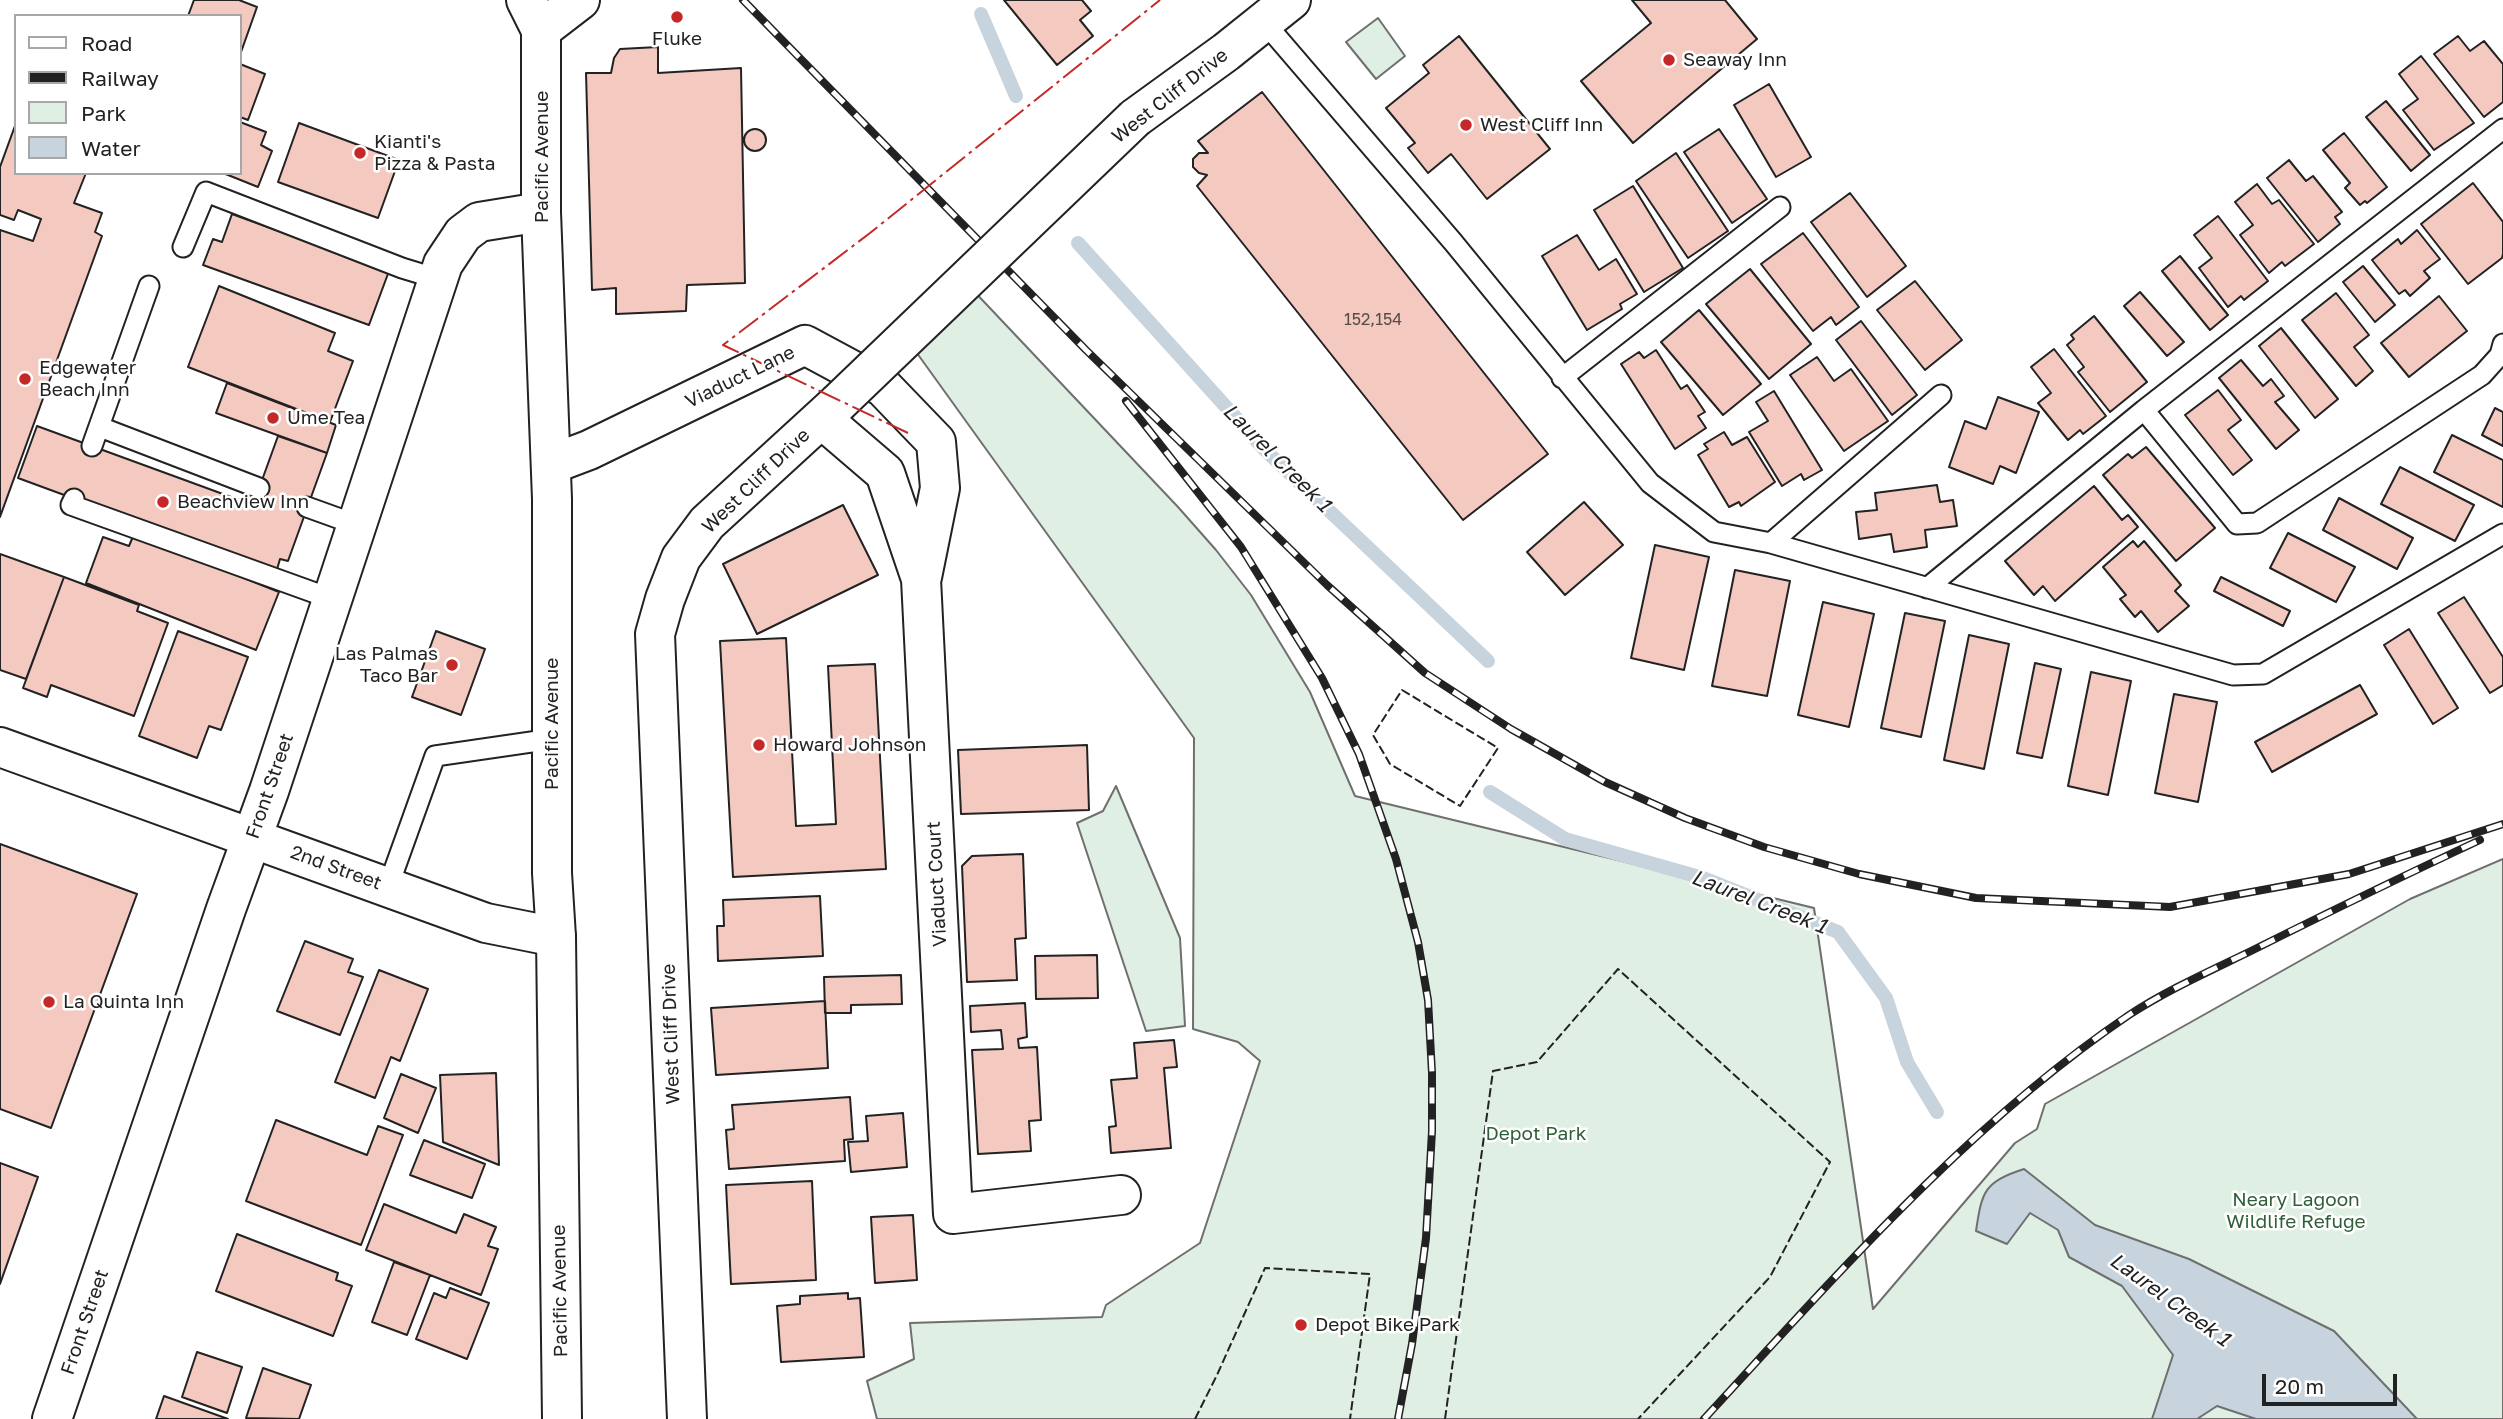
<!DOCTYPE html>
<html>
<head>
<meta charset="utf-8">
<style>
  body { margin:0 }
  #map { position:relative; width:2503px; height:1419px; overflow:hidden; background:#fff; font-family:"Golos Text",sans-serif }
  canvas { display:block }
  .legend { position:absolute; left:14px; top:14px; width:228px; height:161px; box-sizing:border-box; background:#fff; border:2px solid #a7a7a7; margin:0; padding:9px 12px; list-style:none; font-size:21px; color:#222 }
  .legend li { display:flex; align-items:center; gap:14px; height:35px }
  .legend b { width:35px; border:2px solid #a7a7a7 }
  .scale { position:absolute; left:2262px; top:1374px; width:135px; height:32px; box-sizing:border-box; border:4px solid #222; border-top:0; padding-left:9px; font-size:21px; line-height:24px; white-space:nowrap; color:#222; -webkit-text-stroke:5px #fff; paint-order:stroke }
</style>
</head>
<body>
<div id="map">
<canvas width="2503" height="1419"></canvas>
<ul class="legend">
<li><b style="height:9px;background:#fff"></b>Road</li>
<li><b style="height:9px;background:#222"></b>Railway</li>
<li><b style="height:19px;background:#e0efe3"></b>Park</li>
<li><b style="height:19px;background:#c7d3dd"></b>Water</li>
</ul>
<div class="scale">20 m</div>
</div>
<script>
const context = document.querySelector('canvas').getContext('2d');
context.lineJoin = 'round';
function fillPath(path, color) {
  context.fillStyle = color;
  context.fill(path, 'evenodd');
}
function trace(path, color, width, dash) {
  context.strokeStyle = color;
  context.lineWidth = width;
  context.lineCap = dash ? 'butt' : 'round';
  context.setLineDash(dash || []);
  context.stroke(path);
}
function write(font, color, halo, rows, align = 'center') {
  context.font = font + ' "Golos Text",sans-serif';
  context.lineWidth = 5;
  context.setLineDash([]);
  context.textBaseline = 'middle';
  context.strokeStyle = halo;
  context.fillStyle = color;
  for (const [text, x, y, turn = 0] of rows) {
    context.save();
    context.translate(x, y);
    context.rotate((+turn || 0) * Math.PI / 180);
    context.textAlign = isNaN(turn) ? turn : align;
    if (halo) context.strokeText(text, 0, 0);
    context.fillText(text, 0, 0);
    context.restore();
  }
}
const green = new Path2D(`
  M1378 18 1405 56 1376 79 1346 42Z
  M970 287 1178 507 1216 550 1251 595 1310 692 1355 796 1814 908 1873 1309 2015 1143 2037 1129 2045 1104 2410 899 2503 859V1419H877L867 1381 914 1359 910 1323 1102 1317 1106 1305 1200 1243 1260 1061 1238 1042 1193 1029 1194 738 914 349Z
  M1116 786 1180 938 1185 1026 1146 1031 1077 823 1103 811Z`);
fillPath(green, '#e0efe3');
trace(green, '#6f6f6f', 2);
const water = new Path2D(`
  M2024 1169 2095 1225 2189 1259 2334 1331 2417 1419H2256L2217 1406 2197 1419H2152L2173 1355 2122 1286 2069 1257 2058 1230 2030 1213 2007 1244 1976 1231C1982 1191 1984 1182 2024 1169Z`);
fillPath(water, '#c7d3dd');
trace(water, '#6f6f6f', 2);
trace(new Path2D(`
  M981 14 1016 96
  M1078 243 1265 450 1488 661
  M1490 792 1565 839 1703 878 1838 932 1886 998 1907 1062 1937 1112`), '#c7d3dd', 14);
const building = new Path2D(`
  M194 0H239L257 7 240 55V16H188Z
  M1004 0H1082L1091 11 1080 20 1093 36 1057 65Z
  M1632 0H1725L1757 39 1633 143 1581 81 1651 23Z
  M1459 36 1550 149 1487 199 1451 154 1428 173 1408 148 1415 143 1386 108 1429 73 1423 65Z
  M2458 36 2470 51 2484 41 2503 64V102L2484 117 2434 54Z
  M658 47V73L741 68 745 283 687 285 686 311 616 314V288L592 290 586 73H611L614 58 620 49Z
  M2421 56 2474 123 2434 150 2403 110 2418 99 2399 74Z
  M240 64 265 74 248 120 240 117Z
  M1769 84 1811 157 1776 177 1734 105Z
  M1262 92 1548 454 1463 520 1197 186 1207 175 1199 173 1193 167V159L1199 153H1208L1198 141Z
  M2386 101 2430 155 2411 171 2366 117Z
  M240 122 266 132 261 145 272 151 258 187 223 173H240Z
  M16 123V173H86L74 203 102 213 95 232 102 236 0 517V230L33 241 41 219 18 210 14 220 0 215V167Z
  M299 123 399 160 378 218 278 182Z
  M744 140a11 11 0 1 1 22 0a11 11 0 1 1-22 0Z
  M1719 129 1767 199 1732 223 1684 152Z
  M2344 133 2387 187 2367 203 2365 201 2360 205 2345 188 2350 183 2323 150Z
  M1676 153 1728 231 1688 258 1636 181Z
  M2289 160 2306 181 2313 176 2342 212 2335 217 2340 224 2318 242 2267 178Z
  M2473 183 2503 222V254L2502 258 2468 284 2421 224Z
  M2257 184 2272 204 2279 200 2314 244 2285 266 2282 262 2269 273 2240 235 2253 225 2235 202Z
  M1633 186 1683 268 1644 292 1594 210Z
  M1850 193 1906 266 1867 297 1811 222Z
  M232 214 389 271 369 325 203 265 213 239 222 242Z
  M2218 216 2268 281 2244 300 2241 296 2228 307 2199 268 2212 258 2194 235Z
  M2417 230 2440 259 2424 271 2430 278 2410 296 2405 290 2399 294 2372 260 2398 239 2401 244Z
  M1803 233 1859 307 1836 325 1831 317 1813 331 1761 264Z
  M1577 235 1599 270 1616 259 1637 294 1620 304 1622 309 1587 330 1542 256Z
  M2180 256 2228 315 2210 330 2162 271Z
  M2363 266 2395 305 2375 322 2343 282Z
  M1750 269 1811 344 1769 379 1706 304Z
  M1915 281 1962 340 1925 370 1877 310Z
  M219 286 335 333 328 351 353 361 330 422 188 367Z
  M2140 292 2184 342 2167 356 2124 306Z
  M2336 293 2369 335 2354 347 2373 371 2356 386 2302 320Z
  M2439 296 2467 331 2409 377 2381 343Z
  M1699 310 1761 384 1723 415 1661 342Z
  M2094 316 2147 382 2110 412 2078 372 2084 367 2067 345 2074 339 2071 335Z
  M1861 321 1917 395 1892 415 1836 340Z
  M2281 328 2338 399 2315 418 2259 346Z
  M2054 349 2106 416 2083 434 2080 430 2068 440 2038 403 2051 393 2031 367Z
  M1656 350 1681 389 1687 385 1705 412 1698 416 1706 428 1675 449 1621 364 1639 352 1644 358Z
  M1817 357 1834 381 1851 369 1888 421 1844 451 1790 375Z
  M2241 360 2263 386 2271 379 2284 396 2275 402 2299 430 2276 449 2219 378Z
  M227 383 336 425 327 453 216 413Z
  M2218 390 2241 420 2228 430 2252 460 2233 475 2185 415Z
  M1774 391 1822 470 1804 480 1801 474 1782 486 1749 432 1768 421 1756 402Z
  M1998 397 2039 412 2016 473 2000 466 1993 484 1949 467 1965 421 1986 429Z
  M2495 408 2503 412V446L2482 435Z
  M37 426 253 505 278 436 327 453 288 561 280 559 276 573 18 478Z
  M1724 432 1732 445 1747 437 1775 482 1741 506 1739 502 1729 507 1698 455 1708 449 1704 444Z
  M2452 435 2503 460V507L2434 472Z
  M2146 447 2215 528 2176 561 2103 475 2128 454 2132 458Z
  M2400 467 2474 505 2455 541 2381 504Z
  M1937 485 1940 502 1953 500 1957 526 1925 530 1927 547 1894 552 1891 534 1859 539 1856 512 1877 510 1875 493Z
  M2094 486 2122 520 2128 515 2138 527 2055 601 2043 586 2034 595 2005 561Z
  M2339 498 2413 538 2397 569 2323 530Z
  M1584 502 1623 545 1565 595 1527 552Z
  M843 505 878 575 757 634 723 564Z
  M2288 533 2355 567 2336 602 2270 568Z
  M134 534 279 592 256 650 86 583 103 537 129 546Z
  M2133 541 2138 547 2144 541 2181 585 2175 591 2189 606 2158 632 2141 611 2135 617 2120 599 2126 595 2103 567Z
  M1655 545 1709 557 1684 670 1631 658Z
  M0 554 64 577 26 679 0 670Z
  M1735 570 1790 581 1767 696 1712 686Z
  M64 577 139 605 137 611 168 623 134 716 51 685 47 697 23 688Z
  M2221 577 2290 611 2283 626 2214 591Z
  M2464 597 2503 657V685L2490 693 2438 613Z
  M1823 602 1874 614 1849 727 1798 715Z
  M1905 613 1945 621 1921 737 1881 728Z
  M2409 629 2458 708 2433 724 2384 645Z
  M178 631 248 657 221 730 209 726 197 758 139 736Z
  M436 631 485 649 461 715 412 697Z
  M1969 635 2009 644 1984 769 1944 760Z
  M786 638 796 826 836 824 828 666 875 664 886 869 733 877 720 641Z
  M2035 663 2061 669 2042 758 2017 753Z
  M2091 672 2131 681 2108 795 2068 786Z
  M2360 685 2377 714 2272 772 2255 742Z
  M2174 694 2217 702 2198 802 2155 793Z
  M1087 745 1089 810 961 814 958 750Z
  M0 844 137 894 51 1128 0 1109Z
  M1023 854 1026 938 1015 939 1017 980 967 982 962 866 972 856Z
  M820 896 823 956 718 961 717 926H724L723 900Z
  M305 941 353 959 348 972 363 977 340 1035 277 1011Z
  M1097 955 1098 998 1036 999 1035 956Z
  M379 970 428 989 400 1061 391 1057 375 1098 335 1082Z
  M901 975 902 1004 851 1005V1013H825L824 977Z
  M825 1001 828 1068 716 1075 711 1008Z
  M1025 1003 1027 1037 1018 1039 1019 1048 1037 1047 1041 1120 1029 1121 1031 1151 978 1154 972 1050 1003 1049 1001 1030 971 1032 970 1006Z
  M1174 1040 1177 1067 1164 1068 1171 1148 1111 1153 1109 1127 1116 1126 1111 1080 1137 1078 1134 1043Z
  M496 1073 499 1165 443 1142 440 1075Z
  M401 1074 436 1088 418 1133 384 1118Z
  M850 1097 853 1139 844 1140 845 1161 729 1169 726 1130 734 1129 732 1105Z
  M903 1113 907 1167 851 1172 848 1142 868 1141 866 1116Z
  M276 1120 367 1155 378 1126 403 1135 361 1245 246 1201Z
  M424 1140 485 1164 472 1198 410 1175Z
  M0 1163 38 1177 0 1284Z
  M812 1181 816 1280 731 1284 726 1185Z
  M384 1204 456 1233 464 1214 496 1227 488 1246 498 1249 481 1295 366 1250Z
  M913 1215 917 1280 875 1283 871 1217Z
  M237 1234 338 1273 336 1280 352 1286 333 1336 216 1291Z
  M394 1262 430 1275 407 1335 372 1322Z
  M450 1288 489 1303 467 1359 416 1339 434 1293 446 1298Z
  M848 1293V1299L860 1298 864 1357 781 1362 777 1306 800 1304V1296Z
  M197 1352 242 1367 227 1413 182 1397Z
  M263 1368 311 1385 299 1419 246 1418Z
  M164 1396 228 1419H156Z`);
fillPath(building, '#f3c9c0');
trace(building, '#222', 2);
const lane = new Path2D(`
  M1264 22 1453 242 1650 483 1714 532 1771 543 2233 675 2263 674 2503 534
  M183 247 206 192 402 268 438 279
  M1562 378 1780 207
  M2144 410 2237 524 2257 523 2482 375 2500 355 2503 344
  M100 427 259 488
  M92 446 149 286
  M74 499 71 505 332 599
  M307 507 357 525
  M1771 543 1941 395
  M1927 588 2144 410 2503 129
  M388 887 435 756 552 739`);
const street = new Path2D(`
  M822 419 885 473 921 579 953 1214 1121 1195
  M552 464 589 450 805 345 883 387 936 442 940 488 922 577
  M0 747 486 923 556 937
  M52 1419 226 909 269 791 443 264 463 234 479 222 541 212`);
const secondary = new Path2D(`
  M526 0 541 30V212L552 499V873L556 937 562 1419
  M541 30 580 0
  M1135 118 1226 52 1291 0
  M687 1419 655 634 665 599 681 558 707 523 838 403`);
trace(lane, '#222', 23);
trace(street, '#222', 42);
trace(secondary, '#222', 42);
trace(lane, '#fff', 19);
trace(street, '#fff', 38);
trace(secondary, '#fff', 38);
const rail = new Path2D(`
  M743 0 1086 350 1327 585 1425 673 1511 729 1605 782 1685 818 1764 847 1859 874 1976 898 2170 907 2349 874 2503 824
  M1126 401 1241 547 1322 678 1359 754 1396 859 1418 942 1428 1000 1432 1073V1131L1426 1238 1412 1344 1398 1419
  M1704 1419C1835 1277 1968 1124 2129 1015 2167 990 2210 971 2251 951 2327 913 2403 876 2480 840`);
trace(rail, '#222', 8);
trace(rail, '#fff', 5, [16]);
const secondaryBridge = new Path2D(`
  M838 403 1135 118`);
trace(secondaryBridge, '#222', 42, []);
trace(secondaryBridge, '#fff', 38);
trace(new Path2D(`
  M1402 690 1498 748 1460 806 1390 764 1373 735Z
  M1195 1419 1217 1375 1265 1268 1370 1274 1350 1419
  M1445 1419 1493 1071 1537 1062 1618 969 1830 1162 1770 1277 1638 1419`), '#222', 2, [9, 3.5]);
trace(new Path2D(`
  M908 433 723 345 870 233 1160 0`), '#c62828', 2, [24, 5, 3.5, 5]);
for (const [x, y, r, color] of [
  [677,17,7,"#c62828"],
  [1669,60,7,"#c62828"],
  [1466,125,7,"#c62828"],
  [360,153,7,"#c62828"],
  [25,379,7,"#c62828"],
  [273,418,7,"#c62828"],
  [163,502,7,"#c62828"],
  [452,665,7,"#c62828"],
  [759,745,7,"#c62828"],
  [49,1002,7,"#c62828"],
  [1301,1325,7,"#c62828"]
]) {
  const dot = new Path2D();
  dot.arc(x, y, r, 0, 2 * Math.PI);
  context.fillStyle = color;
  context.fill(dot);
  trace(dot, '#fff', 2.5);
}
write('16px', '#564c4a', null, [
  ["152,154",1373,320]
]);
write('19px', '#222', '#fff', [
  ["Fluke",677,39,"center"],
  ["Seaway Inn",1683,60],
  ["West Cliff Inn",1480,125],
  ["Kianti's",374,142],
  ["Pizza & Pasta",374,164],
  ["Edgewater",39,368],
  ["Beach Inn",39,390],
  ["Ume Tea",287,418],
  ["Beachview Inn",177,502],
  ["Las Palmas",438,654,"right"],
  ["Taco Bar",438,676,"right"],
  ["Howard Johnson",773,745],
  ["La Quinta Inn",63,1002],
  ["Depot Bike Park",1315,1325]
], 'left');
write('19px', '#222', '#fff', [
  ["West Cliff Drive",1170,96,-38],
  ["Pacific Avenue",542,157,-90],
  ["Viaduct Lane",740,377,-26],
  ["West Cliff Drive",756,481,-44],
  ["Pacific Avenue",552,724,-90],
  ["Front Street",270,786,-71],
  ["2nd Street",336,868,20],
  ["Viaduct Court",937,884,-93],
  ["West Cliff Drive",671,1034,-92],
  ["Pacific Avenue",560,1291,-91],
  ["Front Street",85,1322,-71]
]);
write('19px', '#2f5e38', '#fff', [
  ["Depot Park",1536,1134],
  ["Neary Lagoon",2296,1200],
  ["Wildlife Refuge",2296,1222]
]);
write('italic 21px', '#222', '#fff', [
  ["Laurel Creek 1",1277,458,45],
  ["Laurel Creek 1",1759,902,21],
  ["Laurel Creek 1",2170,1300,36]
]);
</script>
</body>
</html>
